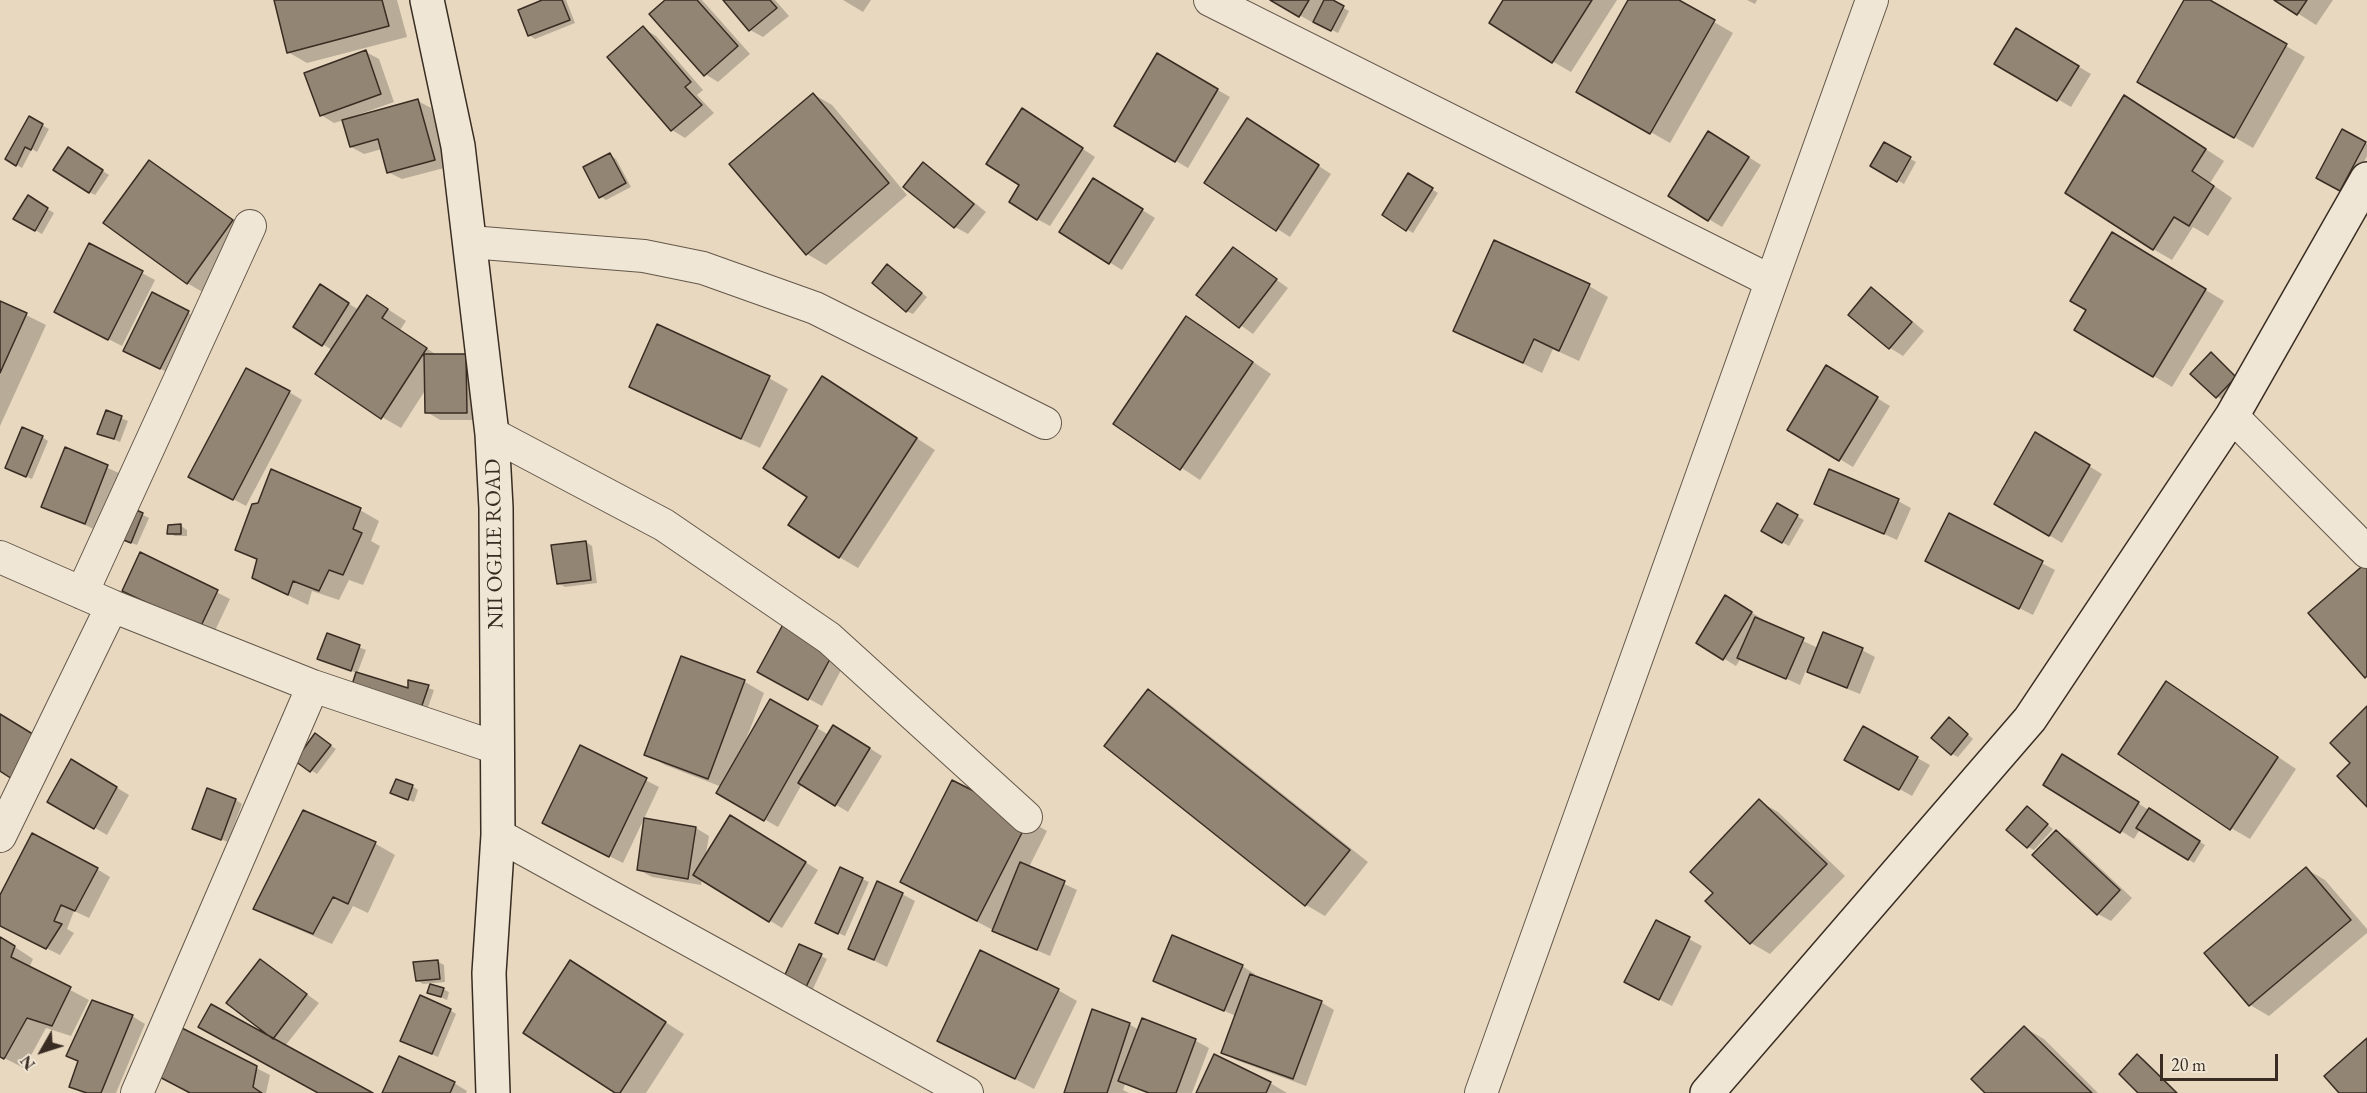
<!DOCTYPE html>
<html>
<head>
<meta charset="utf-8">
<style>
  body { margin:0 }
  #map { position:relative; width:2367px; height:1093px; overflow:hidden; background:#e7d8bf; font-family:"EB Garamond",serif }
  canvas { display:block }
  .north { position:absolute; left:12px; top:1021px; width:60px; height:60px; -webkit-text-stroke:4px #efe6d5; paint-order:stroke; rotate:231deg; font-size:16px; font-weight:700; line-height:24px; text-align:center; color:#392c22 }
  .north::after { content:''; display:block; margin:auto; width:21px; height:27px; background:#392c22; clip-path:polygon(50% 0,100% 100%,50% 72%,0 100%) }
  .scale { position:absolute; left:2160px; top:1054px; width:118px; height:27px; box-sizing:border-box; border:3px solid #392c22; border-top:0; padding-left:8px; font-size:18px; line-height:21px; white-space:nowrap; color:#392c22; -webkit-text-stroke:4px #efe6d5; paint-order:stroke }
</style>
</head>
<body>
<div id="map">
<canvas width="2367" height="1093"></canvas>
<div class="north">N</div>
<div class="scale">20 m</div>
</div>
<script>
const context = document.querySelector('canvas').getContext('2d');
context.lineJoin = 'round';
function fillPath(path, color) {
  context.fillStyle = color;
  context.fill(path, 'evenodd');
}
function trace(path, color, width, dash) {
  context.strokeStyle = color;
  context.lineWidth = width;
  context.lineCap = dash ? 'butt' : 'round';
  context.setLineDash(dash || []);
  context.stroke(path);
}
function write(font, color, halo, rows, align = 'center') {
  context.font = font + ' "EB Garamond",serif';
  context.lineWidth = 4.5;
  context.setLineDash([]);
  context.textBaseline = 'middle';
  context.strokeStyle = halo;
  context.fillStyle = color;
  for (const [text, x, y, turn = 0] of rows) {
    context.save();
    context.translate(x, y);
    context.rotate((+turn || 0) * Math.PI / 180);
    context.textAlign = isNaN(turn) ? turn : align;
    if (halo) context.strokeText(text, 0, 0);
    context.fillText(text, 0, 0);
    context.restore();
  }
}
fillPath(new Path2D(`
  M276 0H397L407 37 307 63 288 52Z
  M546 0H566L575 23 535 39 529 35Z
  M668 0H702L750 54 718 82 705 74Z
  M725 0H775L789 16 763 37 750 30Z
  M843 0H871L863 12Z
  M1272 0H1334L1333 2 1349 11 1338 33 1320 24 1319 26Z
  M1505 0H1617L1571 72 1552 61Z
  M1630 0H1676L1733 33 1670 143 1578 91Z
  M1747 0H1757L1755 4Z
  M2185 0H2207L2305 57 2253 148 2139 82Z
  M2277 0H2333L2316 25Z
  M643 28 656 36 703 90 697 95 714 113 685 138 672 130 609 58Z
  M2016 30 2091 74 2071 107 1996 63Z
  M366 52 379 59 394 102 352 117 353 119 418 101 431 108 448 167 402 179 388 172 382 149 364 154 351 147 344 120 334 123 321 115Z
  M1157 55 1230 97 1188 168 1116 126Z
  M813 94 832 105 907 195 826 265 807 254Z
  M2143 108 2224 161 2210 183 2232 198 2208 236 2193 227 2172 260 2153 249Z
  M1035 117 1095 157 1050 226 1037 219 1021 185Z
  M29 118 49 129 37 152 32 149 22 168 7 159Z
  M1260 127 1331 174 1290 237 1206 183Z
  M2343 131 2367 144V156L2347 193 2318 177Z
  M1722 140 1761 165 1722 227 1670 196Z
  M1884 144 1916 162 1904 184 1872 166Z
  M74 152 109 175 95 195 89 192Z
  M610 155 616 159 631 187 606 200 600 196Z
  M150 162 169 173 251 232 206 294 187 283Z
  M923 164 936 172 986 212 968 234 955 227 905 186Z
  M1409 175 1438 193 1413 233 1384 215Z
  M1106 187 1155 218 1122 270 1109 262Z
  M28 197 54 213 42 234 16 219Z
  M89 245 155 280 122 346 69 319Z
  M2131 245 2224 301 2172 387 2076 329Z
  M1234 249 1288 288 1253 334 1198 295Z
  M888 266 927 297 913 314 906 311Z
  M1589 286 1608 297 1579 361 1553 349 1542 373 1455 330Z
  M1872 289 1884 297 1924 331 1903 356 1890 348 1850 314Z
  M153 294 201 320 173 375 138 358Z
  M333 294 359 310 386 308 406 321 400 330 438 356H466L479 363V420H440L427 412 426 389 401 428 382 417 332 350 295 327Z
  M0 302 46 325 0 426Z
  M658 326 769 378 788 389 760 448 649 397 630 386Z
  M1205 329 1271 374 1200 480 1115 424Z
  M2211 354 2241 382 2223 401 2192 374Z
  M1826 367 1890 406 1853 467 1789 429Z
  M841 389 935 450 858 568 839 557 809 496Z
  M289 392 302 400 246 506 203 483Z
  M107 412 128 421 120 442 99 433Z
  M2036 434 2102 474 2062 543 1996 503Z
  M42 437 48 441 32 479 13 471Z
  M66 449 121 474 98 531 43 506Z
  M1898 501 1911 508 1897 540 1816 503Z
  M1777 505 1804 520 1789 546 1763 531Z
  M360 510 379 521 371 541 380 546 363 585 349 580 339 600 312 591 308 605 273 588 254 577 258 561 237 549Z
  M135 511 149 518 137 545 129 542Z
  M1950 515 2055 570 2033 615 1939 568Z
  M181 526 187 530V536H175L169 533Z
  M586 542 592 546 597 583 565 587 558 583Z
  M141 554 230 599 213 635 137 597Z
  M1726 597 1764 620 1763 622 1818 648 1862 650 1875 657 1860 694 1822 679 1806 670 1800 685 1741 658 1736 666 1723 658Z
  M328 635 366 650 357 674 409 691V682L434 690 426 713 352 687 357 673 319 659Z
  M849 655 822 706 759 672Z
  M682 658 745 682 764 693 745 742 747 743 770 701 829 735 847 734 882 756 848 812 802 784 778 827 718 793 722 787 665 765 646 754Z
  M1148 691 1167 702 1368 862 1325 916 1306 905Z
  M2185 694 2296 769 2250 839 2231 828Z
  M1955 723 1973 739 1958 757 1952 754Z
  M1863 728 1930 765 1912 796 1846 759Z
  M321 739 336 749 317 774 297 761Z
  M581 747 659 787 623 863 557 830Z
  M72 761 129 795 107 835 49 801Z
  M2075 764 2205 845 2194 863 2140 829 2134 839 2045 784Z
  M412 786 418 790 414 802 398 796Z
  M236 800 242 804 228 842 194 829Z
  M1759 801 1778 812 1845 876 1770 954 1751 943 1707 901 1715 893Z
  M2027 808 2053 829 2034 850 2028 847Z
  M303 812 376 844 395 855 368 913 353 906 332 944 274 919 255 908Z
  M1028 820 1047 831 1029 867 1077 890 1050 956 1006 937 921 892Z
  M744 824 818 870 782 928 702 879 701 885 652 877 639 870 696 828 709 836 705 859Z
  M2056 832 2069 839 2132 898 2111 921 2098 914Z
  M97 869 110 877 89 918 74 911 67 929 74 933 60 955 0 925V898Z
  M841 869 869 882 845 936 823 926Z
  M2306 869 2325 880 2367 929V933L2269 1016 2250 1005Z
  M902 894 915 901 887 967 850 949Z
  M1657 922 1702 946 1672 1006 1639 989Z
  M0 937 33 959 29 968 89 1000 71 1036 46 1028 24 1068 0 1056Z
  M821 956 827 959 812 991 791 981Z
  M261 961 319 1003 285 1046 370 1093H320L270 1038Z
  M437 961 444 965 445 982 423 984 417 980Z
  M1242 966 1255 974 1253 977 1321 1002 1334 1010 1306 1086 1236 1060 1223 1052 1236 1016 1155 981Z
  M589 973 684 1034 646 1093H618Z
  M443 989 449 992 447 1000 429 992Z
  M1058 990 1077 1001 1034 1089 939 1040Z
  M450 1010 456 1014 438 1057 408 1044Z
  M132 1016 145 1024 116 1093H82L71 1087Z
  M1142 1020 1196 1041 1209 1048 1192 1093H1146L1125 1084 1123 1090 1129 1093H1066L1129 1024 1139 1030Z
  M176 1027 270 1075 266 1093H192Z
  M2025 1028 2044 1039 2098 1093H1987Z
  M1215 1056 1270 1083 1287 1093H1197Z
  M2138 1056 2144 1059 2178 1093H2140Z
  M454 1083 467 1091 466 1093H384Z`), '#0003');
const building = new Path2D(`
  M274 0H382L389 26 287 53Z
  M542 0H562L570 20 528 36 518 10Z
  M665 0H697L738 46 704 76 649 14Z
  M723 0H770L777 8 749 31Z
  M1270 0H1309L1299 17Z
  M1324 0H1333L1344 6 1331 31 1313 22Z
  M1503 0H1592L1552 63 1489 23Z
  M1628 0H1679L1715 20 1650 134 1576 92Z
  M2184 0H2210L2287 44 2234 138 2137 82Z
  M2274 0H2307L2297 15Z
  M643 26 691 82 685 87 702 105 671 131 607 57Z
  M2016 28 2079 66 2057 101 1994 64Z
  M366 50 381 94 320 116 304 73Z
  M1157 53 1218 89 1175 162 1114 126Z
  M813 93 889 183 806 255 729 164Z
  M2124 95 2206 149 2192 171 2214 186 2189 226 2174 217 2153 250 2065 193Z
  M418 99 435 160 387 173 378 139 350 147 342 120Z
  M1022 108 1083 148 1037 220 1009 202 1019 185 986 164Z
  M29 116 43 124 31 150 25 147 16 166 5 159Z
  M1247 118 1319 165 1276 231 1204 183Z
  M2342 129 2366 142 2340 191 2316 178Z
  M1708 131 1749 157 1708 221 1668 196Z
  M1884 142 1911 157 1897 182 1870 166Z
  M68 147 103 170 89 193 53 170Z
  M610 153 626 183 599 198 583 167Z
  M149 160 233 220 187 284 103 223Z
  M923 162 974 204 954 228 903 187Z
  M1408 173 1433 188 1406 231 1382 215Z
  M1093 178 1143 209 1109 264 1059 232Z
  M28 195 48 208 35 231 13 219Z
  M2112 232 2206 289 2153 377 2074 330 2086 310 2070 301Z
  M1494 240 1590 284 1559 351 1534 339 1523 363 1453 331Z
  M89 243 143 271 108 340 54 312Z
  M1233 247 1277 279 1239 328 1196 295Z
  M887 264 922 293 906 312 872 283Z
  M320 284 349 303 322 346 293 327Z
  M1871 287 1912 322 1889 349 1848 315Z
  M152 292 189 311 160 369 123 351Z
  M367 295 388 309 382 318 427 348 381 419 315 374Z
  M0 301 27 313 0 373Z
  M1186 316 1253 362 1180 470 1113 424Z
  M657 324 770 376 741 439 629 387Z
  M2211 352 2236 377 2216 398 2190 374Z
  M424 354H466L467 413H425Z
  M1826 365 1878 397 1839 461 1787 430Z
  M246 368 290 391 233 500 188 477Z
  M822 376 917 438 839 558 788 525 807 497 763 468Z
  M106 410 122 416 114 439 97 434Z
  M22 427 43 436 26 477 5 468Z
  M2035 432 2090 465 2049 536 1994 504Z
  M65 447 108 465 85 524 41 507Z
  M271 469 361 508 353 529 362 533 343 575 329 570 319 591 293 581 288 595 252 578 257 559 235 550 252 504 258 503Z
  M1829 469 1899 499 1884 534 1814 504Z
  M1777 503 1798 515 1782 543 1761 531Z
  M134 509 143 513 131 543 121 539Z
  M1949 513 2043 561 2019 609 1925 561Z
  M181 524V534H167L168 525Z
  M586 541 591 580 557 584 551 545Z
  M140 552 218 590 200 628 122 591Z
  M2367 562V676L2365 678 2308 613Z
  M1725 595 1752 612 1723 660 1696 643Z
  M1755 617 1804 638 1786 679 1737 658Z
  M786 619 837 646 808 700 757 672Z
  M1823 632 1863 648 1847 688 1807 672Z
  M327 633 360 645 351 671 317 659Z
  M681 656 745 680 708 779 644 755Z
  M356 672 408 688V680L429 685 420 711 351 688Z
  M2166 681 2278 757 2230 830 2118 754Z
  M1148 689 1350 850 1305 906 1104 746Z
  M770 699 818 726 764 821 716 793Z
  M2367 706V807L2337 776 2350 763 2330 743Z
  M0 714 36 736 12 779 0 771Z
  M1949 717 1968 734 1951 755 1931 738Z
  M833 725 870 748 835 806 798 783Z
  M1863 726 1918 757 1899 790 1844 760Z
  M315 733 331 745 310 772 295 761Z
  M580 745 647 778 609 857 542 823Z
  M2062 754 2139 802 2120 833 2043 785Z
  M71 759 117 787 94 829 47 802Z
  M396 779 413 785 408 800 390 793Z
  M952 780 1029 819 977 921 900 882Z
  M207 788 236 799 221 840 192 829Z
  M1759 799 1827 864 1750 944 1705 901 1713 893 1690 872Z
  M2027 806 2048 824 2027 848 2006 830Z
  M2149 808 2200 841 2188 860 2136 828Z
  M303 810 376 842 348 904 333 897 313 934 253 909Z
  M730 815 806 862 769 922 693 875Z
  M644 818 696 827 688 879 637 870Z
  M2056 830 2120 890 2097 915 2032 855Z
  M32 833 98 868 75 911 61 905 54 921 62 924 46 949 0 926V895Z
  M1020 862 1065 881 1037 950 992 931Z
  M840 867 863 878 838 934 815 923Z
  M2306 867 2351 920 2249 1006 2204 953Z
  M877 881 903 893 874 960 848 949Z
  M1656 920 1690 937 1659 1000 1624 982Z
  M1172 935 1243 965 1224 1011 1153 981Z
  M0 937 15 946 11 957 71 987 52 1026 27 1018 4 1059 0 1057Z
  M799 944 822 954 805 989 783 979Z
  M980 950 1059 989 1015 1079 937 1041Z
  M260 959 307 994 273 1039 226 1003Z
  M438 960 440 979 416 981 413 962Z
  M570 960 666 1022 620 1093H615L523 1033Z
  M1250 974 1322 1001 1293 1079 1221 1053Z
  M430 984 444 988 441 997 427 993Z
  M420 995 451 1009 432 1054 400 1041Z
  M92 1000 133 1015 101 1093H87L69 1087 78 1061 66 1056Z
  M211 1004 373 1093H318L198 1027Z
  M1092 1009 1130 1023 1107 1093H1064Z
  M1142 1018 1196 1039 1176 1093H1149L1118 1081Z
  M176 1025 257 1066 253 1087 262 1093H190L152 1073Z
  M2024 1026 2092 1093H1985L1971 1079Z
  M2367 1038V1093H2339L2324 1076Z
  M1214 1054 1271 1082 1266 1093H1196Z
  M2137 1054 2177 1093H2138L2119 1074Z
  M399 1056 455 1082 450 1093H382Z`);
fillPath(building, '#938574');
trace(building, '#392c22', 1.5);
const street = new Path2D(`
  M1210 0 1771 281
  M470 242 644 256 703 268 815 308 1045 423
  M2232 416 2367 552
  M492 434 664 525 829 638 1026 817
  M0 557 112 606 313 686 497 748
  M82 593 250 226
  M498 835 967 1093
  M0 836 112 606
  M137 1093 313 686
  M1481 1093 1872 0`);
const secondary = new Path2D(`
  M427 0 458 146 492 434 496 508 498 835 489 973 493 1093
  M1707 1093 2030 719 2232 416 2367 179`);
trace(street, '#645749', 34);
trace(secondary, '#392c22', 36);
trace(street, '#efe6d5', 32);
trace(secondary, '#efe6d5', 33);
write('22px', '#392c22', '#efe6d5', [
  ["NII OGLIE ROAD",495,544,-91]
]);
</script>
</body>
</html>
